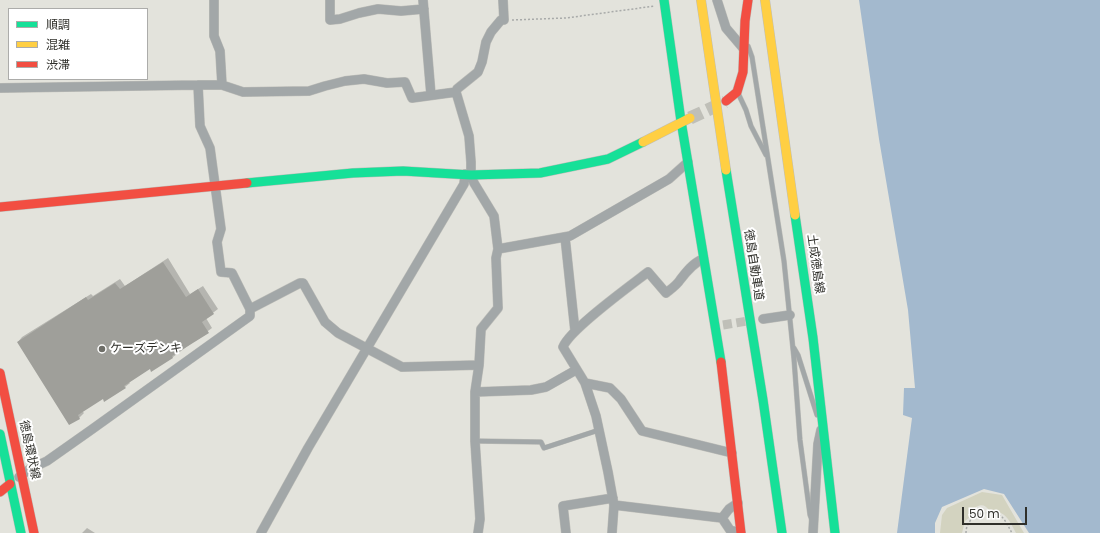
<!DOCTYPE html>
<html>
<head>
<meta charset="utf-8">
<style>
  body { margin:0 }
  #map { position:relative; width:1100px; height:533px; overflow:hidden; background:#e3e3dc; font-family:Poppins,"Noto Sans JP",sans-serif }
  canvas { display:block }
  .legend { position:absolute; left:8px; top:8px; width:140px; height:72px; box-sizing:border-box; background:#fff; border:1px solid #acacaa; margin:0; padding:5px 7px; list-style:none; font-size:12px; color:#2f2f2a }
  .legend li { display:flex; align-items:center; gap:8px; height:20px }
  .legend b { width:20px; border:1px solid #acacaa }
  .scale { position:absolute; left:962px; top:507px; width:65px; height:18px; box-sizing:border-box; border:2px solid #2f2f2a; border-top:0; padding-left:5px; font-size:12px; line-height:14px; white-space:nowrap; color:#2f2f2a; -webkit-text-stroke:3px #fff; paint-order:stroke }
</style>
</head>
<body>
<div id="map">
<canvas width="1100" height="533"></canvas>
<ul class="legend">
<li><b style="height:5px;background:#16e098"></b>順調</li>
<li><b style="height:5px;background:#ffcf43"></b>混雑</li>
<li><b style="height:5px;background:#f24e42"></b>渋滞</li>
</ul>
<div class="scale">50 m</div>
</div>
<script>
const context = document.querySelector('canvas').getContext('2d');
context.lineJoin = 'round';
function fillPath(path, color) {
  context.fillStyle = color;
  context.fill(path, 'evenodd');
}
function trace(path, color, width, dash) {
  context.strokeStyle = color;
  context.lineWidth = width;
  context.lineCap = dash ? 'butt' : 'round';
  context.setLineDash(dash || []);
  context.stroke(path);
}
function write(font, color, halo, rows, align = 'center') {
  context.font = font + ' Poppins,"Noto Sans JP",sans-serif';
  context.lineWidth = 4;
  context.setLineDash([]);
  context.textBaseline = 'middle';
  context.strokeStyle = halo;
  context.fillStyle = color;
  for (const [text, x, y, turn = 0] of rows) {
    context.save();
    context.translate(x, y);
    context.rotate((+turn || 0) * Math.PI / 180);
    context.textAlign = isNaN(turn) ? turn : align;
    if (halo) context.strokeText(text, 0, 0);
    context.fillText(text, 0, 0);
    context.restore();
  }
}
fillPath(new Path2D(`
  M982 492 1002 495 1024 533H1016C1009 520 1006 511 989 510 985 505 982 504 976 507V512L965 521 962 533H940L942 515 947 508Z`), '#d3d3c0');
fillPath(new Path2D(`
  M859 0H1100V533H1029L1004 494 984 489 942 507 935 523V533H897L912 418 903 415 904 388H915L908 310 879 139Z`), '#a3b9ce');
fillPath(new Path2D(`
  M168 258 190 294 203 286 218 309 206 318 212 328 173 357 152 370 150 368 129 382 130 383 125 387 103 398 82 411 84 413 79 418 18 342 22 337 91 294 93 296 120 279 125 286Z
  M87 528 95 533H82Z`), '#0003');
fillPath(new Path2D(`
  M163 262 186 297 198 289 214 314 202 322 209 333 172 356 173 358 151 372 150 369 124 386 126 388 104 402 103 399 78 415 80 419 69 425 17 342 86 297 88 300 115 283 120 289Z`), '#9f9f9a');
trace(new Path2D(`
  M723 325 754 320`), '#bfbfb8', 9, [9, 4.5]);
trace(new Path2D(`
  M690 118 725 102`), '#bfbfb8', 13, [13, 6]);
const lane = new Path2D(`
  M748 46 752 57 784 261 794 359 800 440 810 515 812 520
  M738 93 746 110 751 126 766 155
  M794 348 798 355 817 415
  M475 441 541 442 544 448 599 430`);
const street = new Path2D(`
  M214 0V36L220 51 222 85
  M330 0V20L340 19 359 13 378 9 401 11 424 9
  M423 0 431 95
  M717 0 726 28 743 48
  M0 88 198 85H222L243 92 309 91 325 86 345 81 364 79 387 83 405 82 412 98 456 92
  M565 237 575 331
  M498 249 570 236 669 179 688 162
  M250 309 300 283H303L325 322 338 333 402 367 479 365
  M763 319 790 315
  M585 383 610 388 621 399 642 431 732 453
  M475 392 531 390 546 387 576 370
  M19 477 30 469 47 461 91 430 250 316V309L232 273 221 272 217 242 221 229 210 148 200 126 198 85
  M614 505 722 518 730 530 741 533
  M722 518 729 509 738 503
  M261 533 308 448 464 184 465 174
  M478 533 480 519 475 441V392L479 365 481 329 498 308 496 258 498 249 494 216 474 183 471 175V162L469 136 456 92 457 89 478 72 482 62 486 42 491 32 501 20H504L503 0
  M566 533 563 506 613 498
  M612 533 614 505 608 472 596 416 585 383 563 347C570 329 630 286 648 272L666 293C671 289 677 285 680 280 686 272 693 263 703 259
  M813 533 818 444 821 430`);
const fast = new Path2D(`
  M664 0 681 121 721 362
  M726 170 763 400 782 533
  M247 183 353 173 403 171 471 175 540 173 608 159 643 142
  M795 215 813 338 835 533
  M0 434 21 533`);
const slow = new Path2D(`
  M701 0 726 170
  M765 0 795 215
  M643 142 690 118`);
const jam = new Path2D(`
  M726 101 737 92 743 72 745 21 748 0
  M0 207 247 183
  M721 362 741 533
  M0 373 34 533
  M0 492 10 484`);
trace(lane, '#bebeb9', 5.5);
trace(street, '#bebeb9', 10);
trace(fast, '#bebeb9', 10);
trace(slow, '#bebeb9', 10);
trace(jam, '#bebeb9', 10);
trace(new Path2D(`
  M512 20 566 18 655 6
  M966 533C966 529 967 525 970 521 976 512 993 510 1002 517 1006 521 1009 528 1012 533`), '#a8aaa9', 1.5, [2, 2]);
trace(lane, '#a2a7a8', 4.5);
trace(street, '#a2a7a8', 9);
trace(fast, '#16e098', 9);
trace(slow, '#ffcf43', 9);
trace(jam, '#f24e42', 9);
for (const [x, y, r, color] of [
  [102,349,4,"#6e6e68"]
]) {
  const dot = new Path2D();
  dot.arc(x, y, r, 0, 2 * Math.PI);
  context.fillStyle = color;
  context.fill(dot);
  trace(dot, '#fff', 1.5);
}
write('12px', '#2f2f2a', '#fff', [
  ["土成徳島線",815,264,82],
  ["徳島自動車道",753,265,81],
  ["徳島環状線",29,450,78]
]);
write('12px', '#2f2f2a', '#fff', [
  ["ケーズデンキ",110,349]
], 'left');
</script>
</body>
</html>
